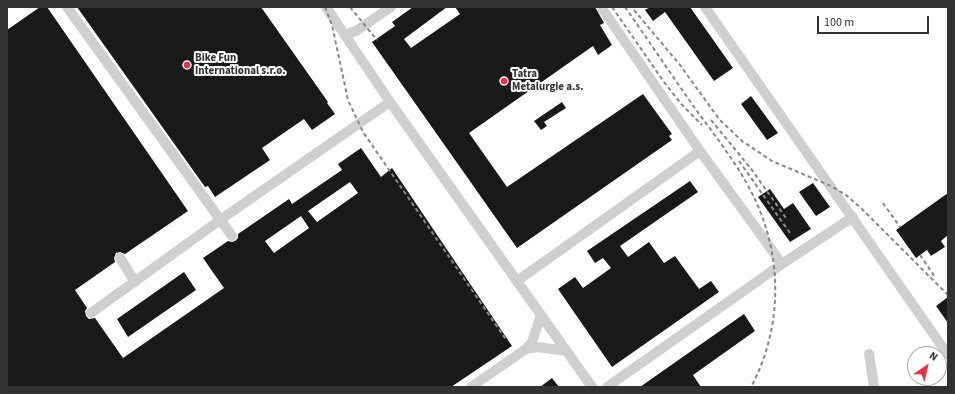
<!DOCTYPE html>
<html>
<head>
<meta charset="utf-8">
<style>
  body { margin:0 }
  #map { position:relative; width:955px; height:394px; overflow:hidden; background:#fff; font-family:"Source Sans 3",sans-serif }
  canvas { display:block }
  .frame { position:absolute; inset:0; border:8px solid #323232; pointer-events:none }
  .north { position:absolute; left:907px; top:346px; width:40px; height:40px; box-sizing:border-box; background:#fff; border:1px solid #adadad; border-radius:50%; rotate:34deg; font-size:11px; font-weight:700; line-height:16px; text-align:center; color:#323232 }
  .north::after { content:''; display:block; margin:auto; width:14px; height:18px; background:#ef2d3f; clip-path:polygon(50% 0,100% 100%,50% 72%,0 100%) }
  .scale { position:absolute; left:817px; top:16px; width:112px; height:18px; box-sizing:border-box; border:2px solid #323232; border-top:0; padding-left:5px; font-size:12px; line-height:14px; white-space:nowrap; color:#323232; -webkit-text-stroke:3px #fff; paint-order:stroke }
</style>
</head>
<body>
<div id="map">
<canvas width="955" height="394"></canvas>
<div class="frame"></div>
<div class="north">N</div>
<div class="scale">100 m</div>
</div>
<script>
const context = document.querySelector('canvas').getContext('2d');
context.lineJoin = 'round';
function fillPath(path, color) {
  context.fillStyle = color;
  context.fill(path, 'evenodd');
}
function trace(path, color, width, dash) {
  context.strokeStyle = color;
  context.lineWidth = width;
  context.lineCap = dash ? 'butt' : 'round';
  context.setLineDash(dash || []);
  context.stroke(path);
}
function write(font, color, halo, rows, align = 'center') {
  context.font = font + ' "Source Sans 3",sans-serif';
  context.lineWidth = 4;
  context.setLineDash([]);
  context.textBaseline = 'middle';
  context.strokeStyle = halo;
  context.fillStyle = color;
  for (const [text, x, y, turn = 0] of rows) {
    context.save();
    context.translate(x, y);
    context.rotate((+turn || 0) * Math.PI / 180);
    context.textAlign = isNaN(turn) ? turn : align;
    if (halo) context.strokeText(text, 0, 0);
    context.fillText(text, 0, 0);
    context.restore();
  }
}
fillPath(new Path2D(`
  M40 7H47L188 211 125 254 120 252 116 253 114 258 115 262 75 290 87 308 85 311 86 316 89 319 95 318 123 358 224 288 203 258 228 241 232 242 235 241 238 238V234L289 199 292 204 342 170 338 164 361 148 381 177 392 168 512 346 451 387H7V30ZM350 182 358 193 317 222 308 211ZM301 216 309 228 274 253 265 241Z
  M77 7H261L328 102 327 103 335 114 312 130 304 119 262 148 270 160 215 197 208 186 205 187Z
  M413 7H447L404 39 411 48 460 14 455 7H595L604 23 600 25 612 45 598 55 593 46 469 133 507 187 643 94 672 134 669 136 672 140 517 248 372 42 395 26 392 22Z
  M650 7H690L733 68 714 81 665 12 653 21 645 10Z
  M751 96 778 133 767 140 741 104Z
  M562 102 566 108 544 122 547 126 541 130 534 121Z
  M690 181 698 192 620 246 628 257 649 242 664 263 675 256 699 289 711 281 719 292 612 367 558 289 575 277 583 288 611 268 603 258 595 263 587 251Z
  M813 183 830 207 816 216 799 192Z
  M770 189 784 209 793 203 811 229 790 242 758 197Z
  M948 193V235L941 241 945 247 931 256 927 250 916 258 896 230Z
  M184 272 196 290 128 337 117 319Z
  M948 297V323L936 306Z
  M744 314 755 331 693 375 701 387H640Z
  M552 378 559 387H540Z`), '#191919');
trace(new Path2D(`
  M67 7 232 236
  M326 7 390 102 592 387
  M601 7 700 151
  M705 7 948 355
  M345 35 356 31 391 7
  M120 258 135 282
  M517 281 700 151 782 264
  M91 313 220 220 390 102
  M526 349 532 342 541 315
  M869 354 874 387
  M471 387 526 349 538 347 566 351
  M607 387 782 264 853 217`), '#cfcfcf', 10);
trace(new Path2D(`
  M325 7 332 25 348 100 363 132 507 341
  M350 7 377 40
  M612 7 664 82 682 105 702 125
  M625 7C648 40 671 74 694 107 718 140 745 173 760 211 783 268 780 333 751 387
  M634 10 680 65 719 119 742 141 772 161 831 186 846 195 861 208 948 295
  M711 120 752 170 786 218
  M739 161 790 233
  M883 203 900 227
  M920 255 935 277`), '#878787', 2, [4, 3]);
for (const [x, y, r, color] of [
  [187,65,4,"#ef2d3f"],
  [504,81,4,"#ef2d3f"]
]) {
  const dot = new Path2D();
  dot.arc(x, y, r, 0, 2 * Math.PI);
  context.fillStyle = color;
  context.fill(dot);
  trace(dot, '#fff', 1.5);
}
write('bold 11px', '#323232', '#fff', [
  ["Bike Fun",195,59],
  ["International s.r.o.",195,72],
  ["Tatra",512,75],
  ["Metalurgie a.s.",512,88]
], 'left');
</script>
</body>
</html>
